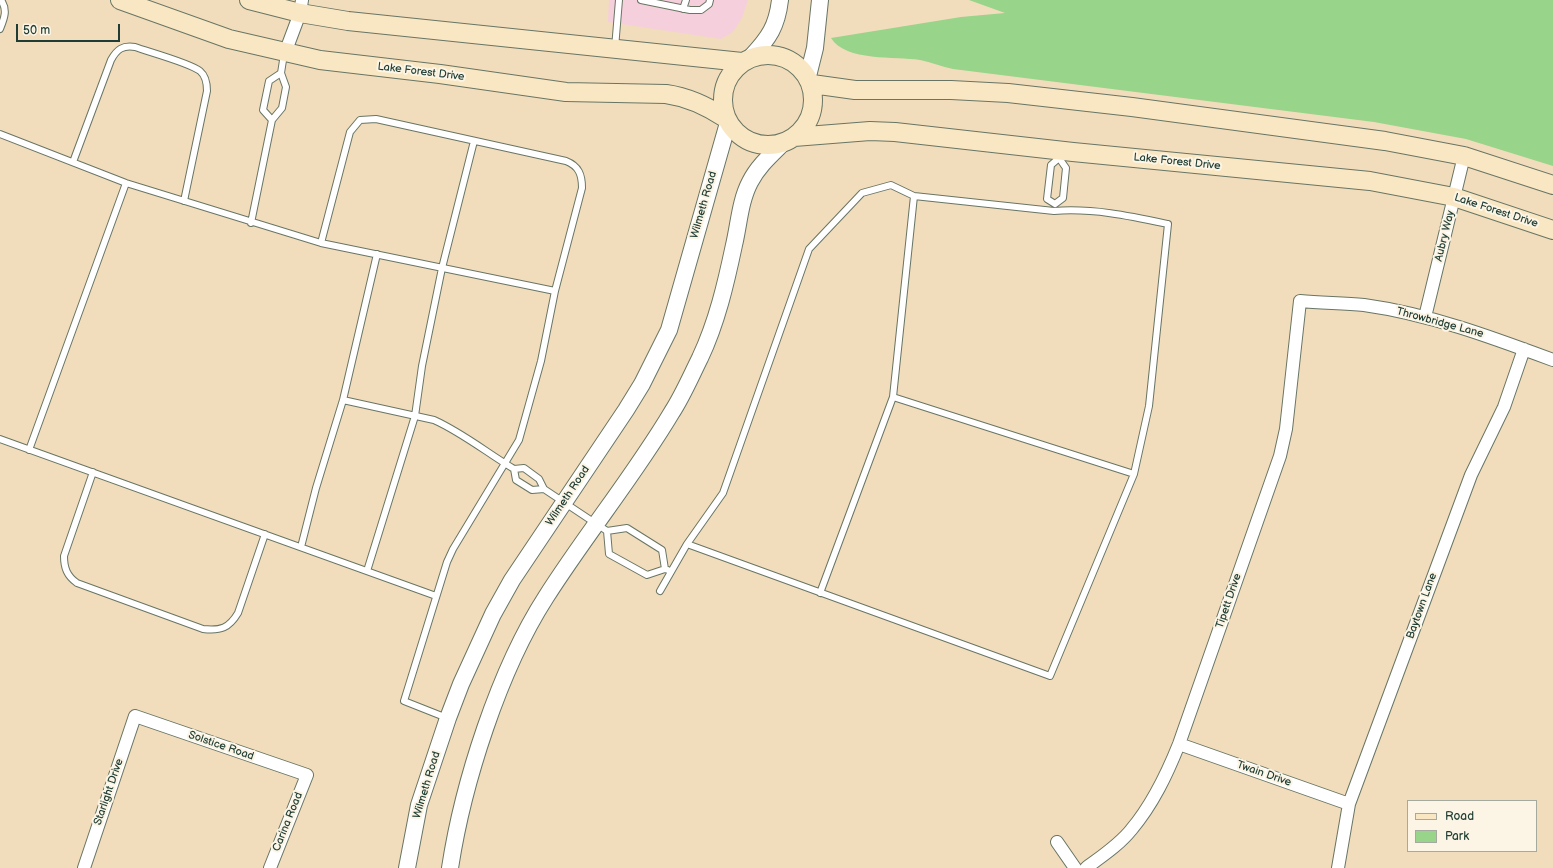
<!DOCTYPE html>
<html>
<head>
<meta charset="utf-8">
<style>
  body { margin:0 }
  #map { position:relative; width:1553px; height:868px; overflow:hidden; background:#f1ddbc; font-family:"Balsamiq Sans",sans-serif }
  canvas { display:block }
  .legend { position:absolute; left:1407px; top:800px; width:130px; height:52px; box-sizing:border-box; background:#fcf5e5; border:1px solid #a4ab9e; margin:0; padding:5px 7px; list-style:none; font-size:12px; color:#1f3d34 }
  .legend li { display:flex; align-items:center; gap:8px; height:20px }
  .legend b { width:20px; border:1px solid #a4ab9e }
  .scale { position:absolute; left:16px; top:24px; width:104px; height:18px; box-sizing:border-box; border:2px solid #1f3d34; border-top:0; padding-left:5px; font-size:12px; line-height:14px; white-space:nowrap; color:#1f3d34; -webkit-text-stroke:3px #fcf5e5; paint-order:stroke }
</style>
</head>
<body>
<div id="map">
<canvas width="1553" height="868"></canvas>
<ul class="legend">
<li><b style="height:5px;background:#f9e7c3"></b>Road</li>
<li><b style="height:11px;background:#98d489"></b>Park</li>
</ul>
<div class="scale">50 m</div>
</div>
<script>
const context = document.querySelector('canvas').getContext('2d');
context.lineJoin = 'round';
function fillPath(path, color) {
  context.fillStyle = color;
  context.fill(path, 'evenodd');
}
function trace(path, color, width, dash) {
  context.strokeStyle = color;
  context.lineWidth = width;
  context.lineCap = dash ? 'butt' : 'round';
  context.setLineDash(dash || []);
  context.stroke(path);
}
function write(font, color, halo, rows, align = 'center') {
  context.font = font + ' "Balsamiq Sans",sans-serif';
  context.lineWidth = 4;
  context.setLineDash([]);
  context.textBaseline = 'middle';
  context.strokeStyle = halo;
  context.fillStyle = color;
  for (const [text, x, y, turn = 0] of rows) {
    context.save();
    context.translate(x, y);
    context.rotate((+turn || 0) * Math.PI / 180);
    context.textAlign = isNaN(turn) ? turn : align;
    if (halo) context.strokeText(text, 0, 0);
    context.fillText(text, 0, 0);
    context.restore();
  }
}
fillPath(new Path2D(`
  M609 0H748L742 18 733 32 721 39 608 22Z`), '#f5cfdb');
fillPath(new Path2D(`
  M969 0H1553V166L1466 139 1374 122 953 69C942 67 931 62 920 60 895 56 846 62 831 38L961 17 1005 13Z`), '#98d489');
const service = new Path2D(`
  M641 0 690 10H701L709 4 710 0
  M683 9 686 0
  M0 29C4 19 8 10 1 0
  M615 48 619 0
  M272 120 263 110 269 81 281 73
  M0 134 126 183 321 243 555 291
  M73 162 111 60C117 49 123 45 135 47 149 52 190 63 200 71 206 76 207 83 207 91L184 201
  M1055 204 1063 198 1066 168 1059 158V153
  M1055 204 1047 199 1051 165 1059 158
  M251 223 272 120 282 108 286 87 281 73 284 54
  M321 243 350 132 360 120 376 119 566 161C579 166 582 175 582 188L555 291 541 361 519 440 453 549 447 562 404 701 447 718
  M893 397 1134 474
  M343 400 434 420C463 433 487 453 514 469L524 468 539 479 544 489 607 531 627 528 662 550 665 569
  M0 439 436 596
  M29 450 126 183
  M514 469 516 480 532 490 544 489
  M93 472 64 556C64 568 67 576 77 583L203 629C221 631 229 628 238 613L265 534
  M607 531 609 554 647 575 665 569 668 570
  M301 547 316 488 343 400 377 254
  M367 571 415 416 422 366 442 268 474 141
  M660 591 687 544 723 493 809 249 862 193 891 185 914 196 1054 211C1093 208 1130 216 1168 224L1149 406 1134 474 1050 676 687 544
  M820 593 893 397 914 196`);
const minor = new Path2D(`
  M285 53 300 13 302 0
  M1425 317 1464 156
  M1179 744 1349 804
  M1057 842 1075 868
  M84 868 135 716 307 775 270 868
  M1086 868C1102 856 1119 845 1131 830 1153 804 1167 774 1179 744L1280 456 1286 429 1300 301C1321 303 1343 303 1364 305 1429 314 1491 337 1553 360
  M1338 868 1349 804 1471 475 1504 407 1524 349`);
const tertiary = new Path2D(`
  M751 57C769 38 777 26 780 0
  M808 76 815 48 820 0
  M407 868 419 805 448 718 461 684 493 614 512 580 626 410 642 384 669 330 728 123
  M450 868C463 783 499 670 546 597 586 534 634 476 672 412 683 395 691 376 700 358 717 322 726 283 734 245 739 224 740 201 750 182 758 166 772 154 784 142`);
const secondary = new Path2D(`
  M120 0 229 39 320 60 440 74 566 92 666 94C687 97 707 106 725 118
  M249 0 300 13 348 21 742 62
  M723 100a45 45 0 1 1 90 0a45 45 0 1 1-90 0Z
  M812 84 855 90H951L1008 93 1132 107 1385 141 1464 156 1553 185
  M794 137 870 131 895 132 1073 152 1370 181 1454 197 1553 230`);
trace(service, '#687564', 8);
trace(minor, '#687564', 14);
trace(tertiary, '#687564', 18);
trace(secondary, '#687564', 20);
trace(service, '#fff', 6);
trace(minor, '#fff', 12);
trace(tertiary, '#fff', 16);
trace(secondary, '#f9e7c3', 18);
write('11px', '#1f3d34', '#fcf5e5', [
  ["Lake Forest Drive",421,72,7],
  ["Lake Forest Drive",1177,162,6],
  ["Wilmeth Road",704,205,-74],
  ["Lake Forest Drive",1496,211,18],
  ["Aubry Way",1445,236,-76],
  ["Throwbridge Lane",1440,323,15],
  ["Wilmeth Road",568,496,-56],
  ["Tipett Drive",1229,601,-71],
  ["Baytown Lane",1422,606,-70],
  ["Solstice Road",221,746,19],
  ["Twain Drive",1264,774,19],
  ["Wilmeth Road",427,785,-73],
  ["Starlight Drive",109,792,-71],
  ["Carina Road",288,822,-68]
]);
</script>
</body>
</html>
